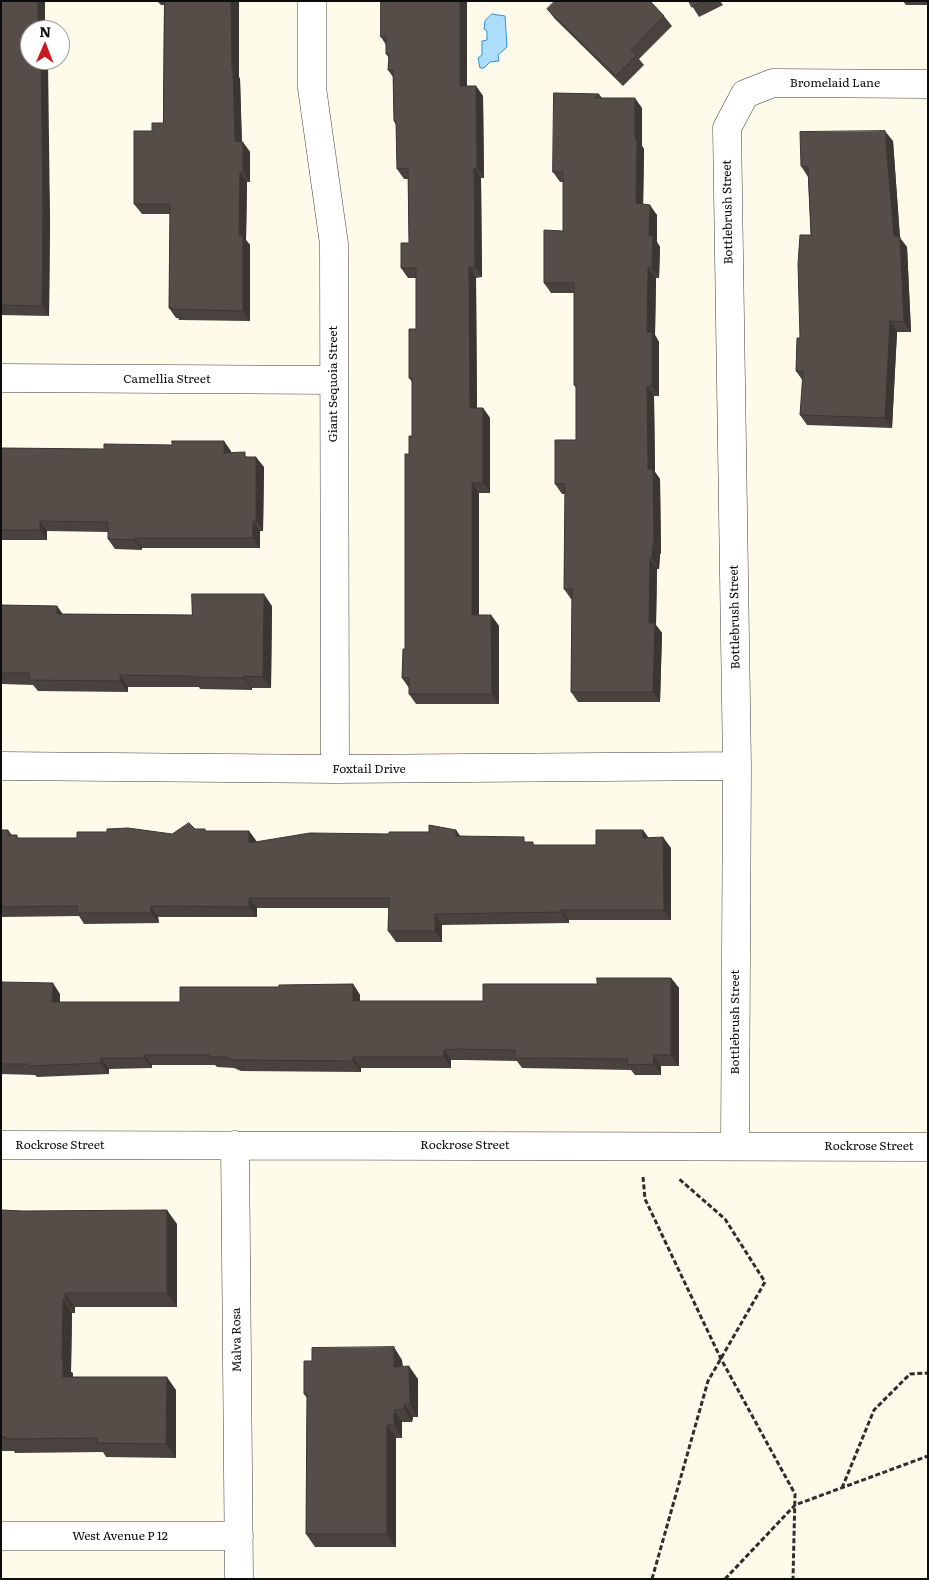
<!DOCTYPE html>
<html>
<head>
<meta charset="utf-8">
<style>
  body { margin:0 }
  #map { position:relative; width:929px; height:1580px; overflow:hidden; background:#fffbeb; font-family:Literata,serif }
  canvas { display:block }
  .frame { position:absolute; inset:0; border:2px solid #0c0c0c; pointer-events:none }
  .north { position:absolute; left:20px; top:20px; width:50px; height:50px; box-sizing:border-box; background:#fff; border:1px solid #9e9e9e; border-radius:50%; rotate:1deg; font-size:14px; font-weight:700; line-height:20px; text-align:center; color:#0c0c0c }
  .north::after { content:''; display:block; margin:auto; width:18px; height:22px; background:#c71a21; clip-path:polygon(50% 0,100% 100%,50% 72%,0 100%) }
</style>
</head>
<body>
<div id="map">
<canvas width="929" height="1580"></canvas>
<div class="frame"></div>
<div class="north">N</div>
</div>
<script>
const context = document.querySelector('canvas').getContext('2d');
context.lineJoin = 'round';
function fillPath(path, color) {
  context.fillStyle = color;
  context.fill(path, 'evenodd');
}
function trace(path, color, width, dash) {
  context.strokeStyle = color;
  context.lineWidth = width;
  context.lineCap = dash ? 'butt' : 'round';
  context.setLineDash(dash || []);
  context.stroke(path);
}
function write(font, color, halo, rows, align = 'center') {
  context.font = font + ' Literata,serif';
  context.lineWidth = 5;
  context.setLineDash([]);
  context.textBaseline = 'middle';
  context.strokeStyle = halo;
  context.fillStyle = color;
  for (const [text, x, y, turn = 0] of rows) {
    context.save();
    context.translate(x, y);
    context.rotate((+turn || 0) * Math.PI / 180);
    context.textAlign = isNaN(turn) ? turn : align;
    if (halo) context.strokeText(text, 0, 0);
    context.fillText(text, 0, 0);
    context.restore();
  }
}
const water = new Path2D(`
  M492 14 505 16 507 47 498 55 499 61 490 62 484 68H480L478 58 482 55V41L487 40V31L484 29 485 21Z`);
fillPath(water, '#acddfb');
trace(water, '#2d92d8', 1);
const street = new Path2D(`
  M312 1V88L334 244 335 769
  M1 378 333 380
  M1 766 335 769 737 766
  M1 1145 928 1147
  M235 1145 239 1579
  M735 1145 737 766 727 128 745 94 773 83 928 84
  M1 1536H239`);
trace(street, '#3f3f3f', 29);
trace(new Path2D(`
  M643 1177 645 1199 721 1359 795 1494 793 1579
  M842 1488 874 1410 910 1374 928 1373
  M652 1579 708 1381 765 1282 725 1219 678 1178
  M725 1579 795 1505 928 1456`), '#2e2e2e', 3, [5, 2.5]);
trace(street, '#fff', 28);
fillPath(new Path2D(`
  M1 1H45V29L50 222 49 316 1 315Z
  M157 1H239V77L240 79 242 142 250 152V182H247L246 240 250 245V321L179 320 178 318H176L169 308 170 214H142L134 204 152 131 163 123 164 5H161Z
  M381 1 467 86H476L483 96 484 178H481L482 277 476 278 477 408H483L490 418V493H479V615H491L499 626V704H416L409 694V688L402 678 405 649 409 454 412 436V382L409 378 416 329V278H408L401 268 409 243 408 179H404L397 169 396 125 394 121 393 77 388 70 389 58 386 54V45L381 37Z
  M689 1H720L723 5 699 17Z
  M903 1H928V5H906Z
  M547 9 664 16 672 26 639 59 644 65 623 86 555 19Z
  M554 93 599 94 602 98 642 108V146L644 149 643 204 657 215V242L660 247 659 278H656L655 335 659 342V396H654L655 472 660 479 661 554H660L659 569H657L656 625 662 633 660 702H578L571 692 572 599H571L564 589 565 494H562L555 484 576 440V388L574 385V293H551L544 283 563 231V182H560L553 172Z
  M893 141 900 238 907 247 911 332H897L892 428 807 425 800 415 803 381 796 371 811 235 808 177 801 166Z
  M1 448 231 451V453L248 457 264 467 263 531H260V548H142V550L115 549 108 539V532L47 531V540H1Z
  M1 605 57 606 62 614 192 615 272 606 271 688H252V690L200 689 199 687H128V692L38 691 33 685 1 684Z
  M195 829H205L206 831H249L257 842 460 836 527 842 535 845H596L648 838 671 848V920H569V923L442 925V942H396L388 931 389 908H257V917H158L159 923 84 924 79 916 1 917V830H8L12 835 19 838H77L172 834Z
  M671 978 679 988V1066H661V1075H635L631 1070 522 1068 517 1061 463 1060H451V1068H361V1072L241 1071 234 1068 217 1067 215 1065H152V1068L109 1069V1074L37 1077 35 1075 1 1074V982L60 994V1002H180L279 987 353 984 360 995V1001H483L597 984Z
  M1 1210 177 1224V1307H75V1313H72L71 1372 73 1373V1377L176 1390V1458L106 1457 103 1452 15 1453 14 1451H1Z
  M402 1360 403 1367 418 1379V1417H413L412 1422H402V1438H396V1547H315L306 1534 307 1398 304 1394Z`), '#4a423e');
fillPath(new Path2D(`
  M38 1H45V30H40L38 22Z
  M231 1H239V77L240 79 242 152 235 141 232 69Z
  M460 1H467V96L460 86Z
  M41 60H48L50 222 49 316 42 306Z
  M476 86 483 96 484 178 477 168Z
  M635 98 642 108V146L644 149 643 213 636 203 635 139Z
  M885 131 893 141 900 238 907 247 911 332 904 322 894 236Z
  M243 142 250 152V182L243 172Z
  M474 168 481 178 482 277 475 267Z
  M240 172 247 182 246 240 250 245V321L243 311 239 235Z
  M650 205 657 215V242L660 247 659 278 652 268 649 236Z
  M469 267 476 278 477 418 470 408Z
  M648 268 656 278 655 335 659 342V396L652 386 647 332Z
  M890 321 897 332 892 428 885 418Z
  M647 386 654 396 655 472 660 479 661 554 654 544 648 469Z
  M483 408 490 418V493L483 483Z
  M224 441 231 451V463L224 453Z
  M256 457 264 467 263 531 256 521Z
  M472 483 479 493V626L472 615Z
  M40 521 47 531V540L40 530Z
  M253 521 260 531V548L253 538Z
  M135 538 142 548V550L135 540Z
  M653 544 660 554 659 569 652 559Z
  M650 559 657 569 656 625 662 633 660 702 653 692 649 623Z
  M264 594 272 606 271 688 263 677Z
  M57 606 65 617 57 614Z
  M491 615 499 626V704L492 694Z
  M120 675 128 687V692L120 681Z
  M244 676 252 688V690L244 678Z
  M456 830 464 841 456 836Z
  M643 830 651 841 643 838Z
  M249 831 257 842V854L249 843Z
  M663 837 671 848V920L664 910Z
  M249 898 257 908V917L249 907Z
  M151 906 158 917 159 923 151 913Z
  M561 910 569 920V923L561 912Z
  M435 914 442 925V942L435 931Z
  M671 978 679 988V1066L671 1055Z
  M53 983 60 994V1013L52 1002Z
  M353 984 360 995V1012L353 1001Z
  M444 1050 451 1060V1068L444 1057Z
  M144 1055 152 1065V1068L144 1058Z
  M653 1055 661 1066V1075L654 1064Z
  M353 1057 361 1068V1072L353 1061Z
  M101 1058 109 1069V1074L101 1063Z
  M167 1210 177 1224V1307L167 1293Z
  M65 1293 75 1307V1313L65 1299Z
  M63 1299 72 1313 71 1372 73 1373V1391L63 1377 62 1360Z
  M394 1347 402 1360 403 1379 394 1367Z
  M409 1366 418 1379V1417L410 1404Z
  M167 1377 176 1390V1458L166 1444Z
  M404 1404 413 1417 412 1422 404 1409Z
  M394 1410 402 1422V1438L394 1425Z
  M387 1425 396 1438V1547L387 1534Z`), '#3c3632');
const building = new Path2D(`
  M1 1H38V22H40V30H30V60H41L43 212 42 306 1 305Z
  M165 1H231L232 69H233L235 141 243 142V172H240L239 235H243V311L172 309V308H169L170 204H134V131H152V123H163Z
  M381 1H460V86H476L477 168H474L475 267H469L470 408H483V483H472V615H491L492 694H409V678H402L403 649H405V454H409V436H412V378H409V329H416V268H401V243H409L408 168 397 169 396 121H394L393 70H388L389 54H386V37H381Z
  M555 1H650L664 16 631 50 637 55 616 76 547 9Z
  M689 1H704L692 7Z
  M554 93 599 94 595 98H635V139H637L636 203 650 205 649 236H653L652 268H648L647 332H652V386H647L648 469H653L654 544H653L652 559H650L649 623H655L653 692H571L572 589H564L565 484H555V440H576V385H574V283H544V230L563 231V172H553Z
  M885 131 894 236 900 237 904 322 890 321 885 418 800 415 803 372 796 371 797 338H800L798 264 800 235H811L808 167 801 166 800 132Z
  M172 441H224V453L245 452V457H256V521H253V538H135V540L108 539V522L40 521V530H1V448L104 449V444L172 445Z
  M192 594H264L263 677 244 676V678L191 677V676L120 675V681L30 680 29 673H1V605L57 606V614L192 615Z
  M189 823 195 829H205V831H249V843L310 833 389 834V832H429V825L456 830V836L524 837V842H533V845H596V830H643V838L663 837 664 910H561V912L435 914V931H388L389 898H249V907L151 906V913H77V906L1 907V830H8V835H17V838H77V832H107V829L128 828 172 834Z
  M597 978H671V1055H653L654 1064 627 1065 628 1059 515 1058V1050L456 1049 444 1050V1057H353V1061L233 1060 227 1057H209V1055H144V1058H101V1063L29 1066V1064H1V982L53 983 52 1002H180V987H279V985L353 984V1001H483V984H597Z
  M1 1210 23 1211 167 1210V1293H65V1299H63L62 1360H63V1377H167L166 1444 97 1443V1438L6 1439V1437H1Z
  M394 1347V1367L409 1366 410 1404H404V1409L394 1410V1425H387V1534H306L307 1394H304V1361H312V1348Z`);
fillPath(building, '#564d48');
trace(building, '#3c3632', 1);
write('12px', '#0c0c0c', '#fff', [
  ["Bromelaid Lane",835,83],
  ["Bottlebrush Street",728,212,-91],
  ["Camellia Street",167,379],
  ["Giant Sequoia Street",333,384,-90],
  ["Bottlebrush Street",735,617,-91],
  ["Foxtail Drive",369,769],
  ["Bottlebrush Street",735,1022,-90],
  ["Rockrose Street",60,1145],
  ["Rockrose Street",465,1145],
  ["Rockrose Street",869,1146],
  ["Malva Rosa",237,1340,-91],
  ["West Avenue P 12",120,1536]
]);
</script>
</body>
</html>
